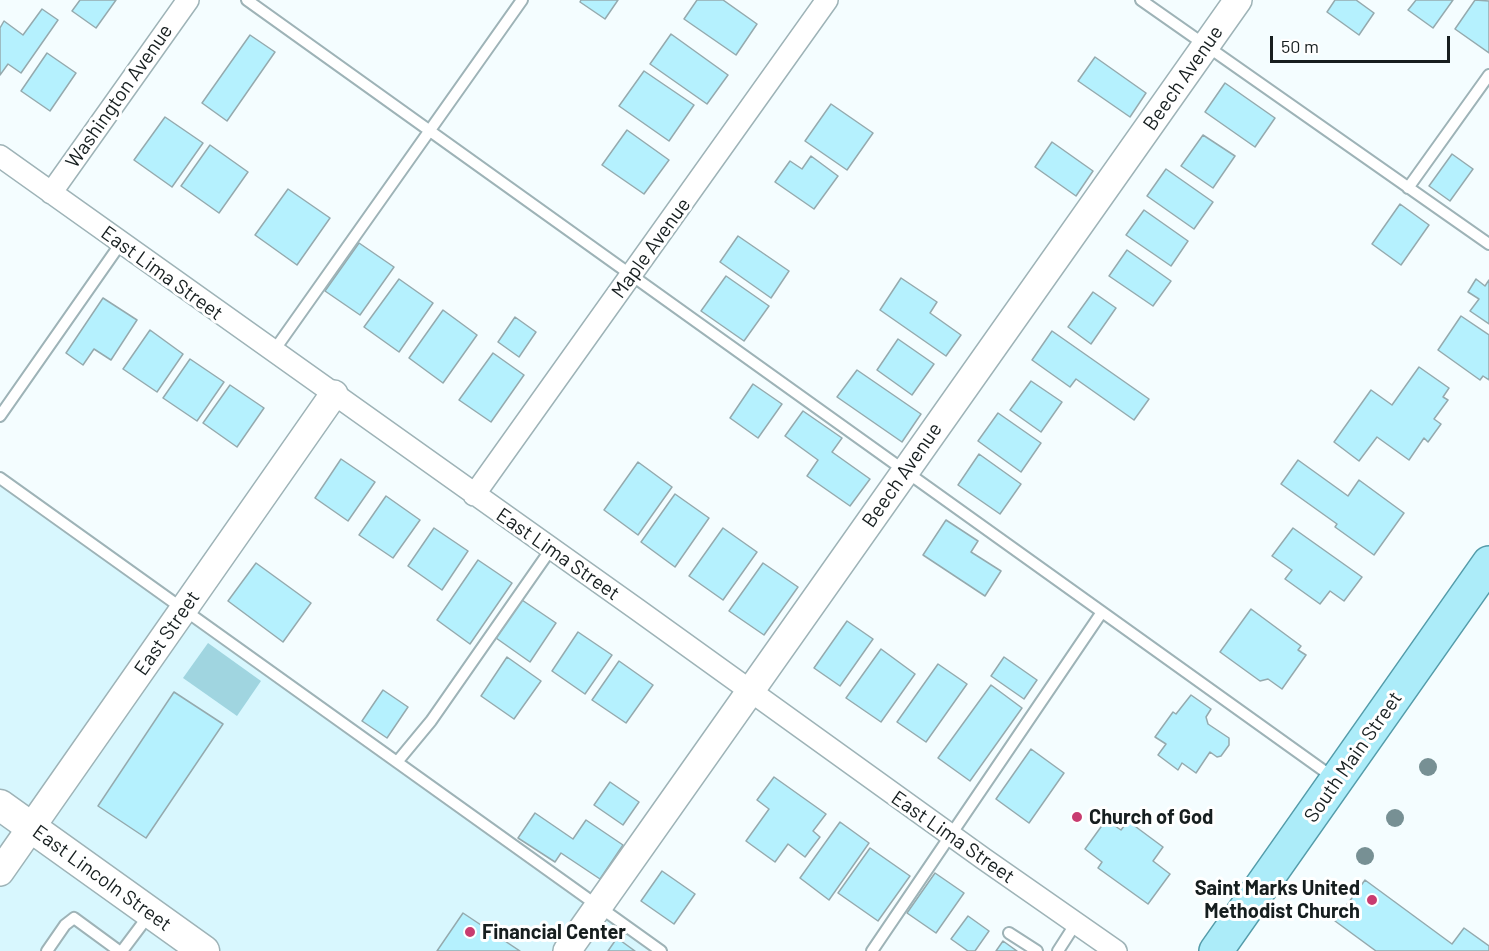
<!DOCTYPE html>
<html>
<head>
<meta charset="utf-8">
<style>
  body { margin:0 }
  #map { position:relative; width:1489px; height:951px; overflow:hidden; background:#f4fdff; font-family:Barlow,sans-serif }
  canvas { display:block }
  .scale { position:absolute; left:1270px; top:36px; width:180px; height:27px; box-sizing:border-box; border:3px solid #161e1f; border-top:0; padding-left:8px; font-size:18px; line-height:21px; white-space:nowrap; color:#161e1f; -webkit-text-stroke:4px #fff; paint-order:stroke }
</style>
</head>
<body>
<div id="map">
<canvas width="1489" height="951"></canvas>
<div class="scale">50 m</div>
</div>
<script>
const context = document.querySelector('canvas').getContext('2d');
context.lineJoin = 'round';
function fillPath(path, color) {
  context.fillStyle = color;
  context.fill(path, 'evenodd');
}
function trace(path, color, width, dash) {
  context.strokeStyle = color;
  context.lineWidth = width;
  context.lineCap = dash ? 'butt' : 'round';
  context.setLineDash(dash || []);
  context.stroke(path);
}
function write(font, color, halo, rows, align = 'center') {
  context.font = font + ' Barlow,sans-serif';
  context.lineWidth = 6;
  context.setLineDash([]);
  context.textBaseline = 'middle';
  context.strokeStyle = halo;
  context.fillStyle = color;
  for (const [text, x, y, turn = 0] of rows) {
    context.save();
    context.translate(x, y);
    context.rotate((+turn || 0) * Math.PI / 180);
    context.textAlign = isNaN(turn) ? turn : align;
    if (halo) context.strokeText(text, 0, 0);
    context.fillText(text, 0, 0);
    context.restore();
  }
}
fillPath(new Path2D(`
  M0 477 658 951H0Z`), '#d8f7fe');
fillPath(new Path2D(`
  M208 643 261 681 237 716 183 678Z`), '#a0d5e0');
const building = new Path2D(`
  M80 0H116L96 28 72 11Z
  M581 0H618L605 19 580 2Z
  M697 0H723L757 24 736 55 684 19Z
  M1335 0H1356L1374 13 1359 35 1327 12Z
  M1416 0H1453L1433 28 1408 10Z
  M1475 0 1489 1V53L1455 29Z
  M42 9 58 20 21 73 8 64 0 75V28L4 21 23 35Z
  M671 34 728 75 707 104 650 64Z
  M250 35 275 52 227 121 202 103Z
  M47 53 76 73 50 111 21 91Z
  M1095 57 1146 93 1130 117 1078 81Z
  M644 71 694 105 669 141 619 106Z
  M1225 83 1275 118 1255 147 1205 112Z
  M831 104 873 133 847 170 805 141Z
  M165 117 203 143 172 187 134 160Z
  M627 130 669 160 644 194 602 165Z
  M1203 135 1235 156 1213 188 1181 166Z
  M1052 142 1093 171 1076 196 1035 167Z
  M210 145 248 172 219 213 181 186Z
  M1452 154 1473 169 1450 201 1429 186Z
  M811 156 838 176 814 209 775 182 790 161 802 169Z
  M1166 169 1213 202 1194 229 1147 196Z
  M288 189 330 218 297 265 255 235Z
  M1400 204 1429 225 1401 265 1372 244Z
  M1144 210 1188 241 1171 266 1126 235Z
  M738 236 789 271 771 298 720 262Z
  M359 243 394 267 360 315 325 291Z
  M1127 250 1171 281 1153 306 1109 276Z
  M726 276 769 306 744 341 701 311Z
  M901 278 937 302 930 313 961 335 946 356 880 310Z
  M399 279 433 303 399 352 364 327Z
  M1476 279 1485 286 1489 280V324L1470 311 1479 299 1468 292Z
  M1093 292 1116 308 1091 344 1068 327Z
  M103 298 137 320 111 360 94 349 83 365 66 353Z
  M443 310 477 335 443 383 409 358Z
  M1461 316 1489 335V380L1483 376 1480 380 1438 350Z
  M515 317 536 332 519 357 498 342Z
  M150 330 183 354 157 392 123 369Z
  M1052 331 1149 399 1134 420 1076 379 1070 387 1032 360Z
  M898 339 934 364 912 395 877 370Z
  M493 353 524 375 491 422 459 400Z
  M190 359 224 382 197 421 163 398Z
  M1419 367 1449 388 1443 397 1448 400 1434 419 1441 424 1428 442 1424 438 1409 460 1377 437 1359 461 1334 442 1371 390 1392 405Z
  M857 370 921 414 902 442 837 397Z
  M1031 381 1062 402 1041 432 1010 410Z
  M753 384 782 404 758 438 730 418Z
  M230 385 264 408 237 447 203 423Z
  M803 411 842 438 832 452 870 479 850 506 807 476 818 460 785 436Z
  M998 413 1041 443 1021 472 978 441Z
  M979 454 1021 484 1000 514 958 485Z
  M341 459 375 482 348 521 315 498Z
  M1298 460 1348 496 1359 480 1404 513 1374 555 1335 527 1337 524 1281 484Z
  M638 462 672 487 638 535 604 510Z
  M675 494 709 518 675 567 641 542Z
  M386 496 420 520 393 558 359 535Z
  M946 520 978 541 971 552 1001 571 985 596 923 555Z
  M434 528 468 551 442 590 408 566Z
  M723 528 757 552 723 600 689 576Z
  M1293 528 1362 577 1344 601 1330 591 1320 604 1285 579 1292 570 1272 556Z
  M478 560 512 583 470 644 437 620Z
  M256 563 311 603 283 642 228 601Z
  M763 563 798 587 764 635 729 611Z
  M522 600 556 623 530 662 496 638Z
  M1251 609 1301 646 1298 650 1306 655 1282 689 1268 679 1260 681 1220 652Z
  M847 621 873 639 840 686 814 668Z
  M578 632 612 655 585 694 552 671Z
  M881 649 915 674 881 722 846 698Z
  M507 657 541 681 514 719 481 696Z
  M1004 657 1037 680 1024 699 991 676Z
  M619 661 653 685 626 723 592 700Z
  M938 664 967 684 926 742 897 722Z
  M991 685 1022 708 970 781 938 758Z
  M383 690 408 707 387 738 362 721Z
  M174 692 223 724 146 838 98 806Z
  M1191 695 1211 709 1206 717 1208 724 1229 738V745L1221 756 1217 757 1210 752 1196 773 1182 763 1178 770 1158 755 1166 744 1155 737 1173 712 1176 714Z
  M1031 749 1064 773 1029 823 996 799Z
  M774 777 826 814 813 831 820 837 805 857 788 844 775 862 746 841 769 809 757 800Z
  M610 782 639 802 623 825 594 805Z
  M535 813 573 839 586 820 623 845 600 879 561 853 555 862 518 838Z
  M1106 820 1121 830 1128 821 1163 847 1153 861 1170 874 1148 904 1098 868 1102 862 1085 849Z
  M840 822 869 843 829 900 800 878Z
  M870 848 910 876 878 921 838 893Z
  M662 871 695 894 674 924 641 901Z
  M935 873 964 893 936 933 907 913Z
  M1365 880 1452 944 1464 928 1489 946V951H1376L1335 921Z
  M463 913 520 951H437Z
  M968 916 989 931 975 951H968L951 939Z
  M617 938 635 951H608Z
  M1003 941 1017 951H996Z`);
fillPath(building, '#b5f1fe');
trace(building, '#95aaae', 1.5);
const service = new Path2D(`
  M247 0 1334 778
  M1141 0 1489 244
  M1408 188 1489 75
  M273 352 522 0
  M0 416 121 243
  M0 478 661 951
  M397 762 431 721 551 549
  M1009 933 1037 951
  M47 951 65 925 74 918 119 951
  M122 951 149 915
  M872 951 1102 612
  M1058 951 1076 923`);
const minor = new Path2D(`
  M0 156 638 610 984 859 1116 951
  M51 193 188 0
  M474 495 827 0`);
const tertiary = new Path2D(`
  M0 872 334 394
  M567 951 1238 0`);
const secondary = new Path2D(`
  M0 805 204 951`);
const primary = new Path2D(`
  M1216 951 1489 563`);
trace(service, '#9eb3b7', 14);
trace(minor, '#9eb3b7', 24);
trace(tertiary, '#9eb3b7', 30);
trace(secondary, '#9eb3b7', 33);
trace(primary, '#549caa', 36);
trace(service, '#fff', 10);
trace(minor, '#fff', 21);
trace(tertiary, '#fff', 27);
trace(secondary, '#fff', 30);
trace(primary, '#acecf9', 33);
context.fillStyle = '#779094';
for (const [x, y] of [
  [1428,767],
  [1395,818],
  [1365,856]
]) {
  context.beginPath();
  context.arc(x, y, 9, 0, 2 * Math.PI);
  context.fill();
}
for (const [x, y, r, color] of [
  [1077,817,6,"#c83c70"],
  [1372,900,6,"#c83c70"],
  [470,932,6,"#c83c70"]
]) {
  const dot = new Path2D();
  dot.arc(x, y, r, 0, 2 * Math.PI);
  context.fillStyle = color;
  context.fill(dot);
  trace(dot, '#fff', 2);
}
write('20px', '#161e1f', '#fff', [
  ["Beech Avenue",1183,78,-55],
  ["Washington Avenue",119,96,-55],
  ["Maple Avenue",651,248,-54],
  ["East Lima Street",162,273,36],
  ["Beech Avenue",902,475,-55],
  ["East Lima Street",558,554,35],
  ["East Street",167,633,-55],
  ["South Main Street",1353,757,-55],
  ["East Lima Street",953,837,35],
  ["East Lincoln Street",102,878,36]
]);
write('bold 20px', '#161e1f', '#fff', [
  ["Church of God",1089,817],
  ["Saint Marks United",1360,888,"right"],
  ["Methodist Church",1360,911,"right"],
  ["Financial Center",482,932]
], 'left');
</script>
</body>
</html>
